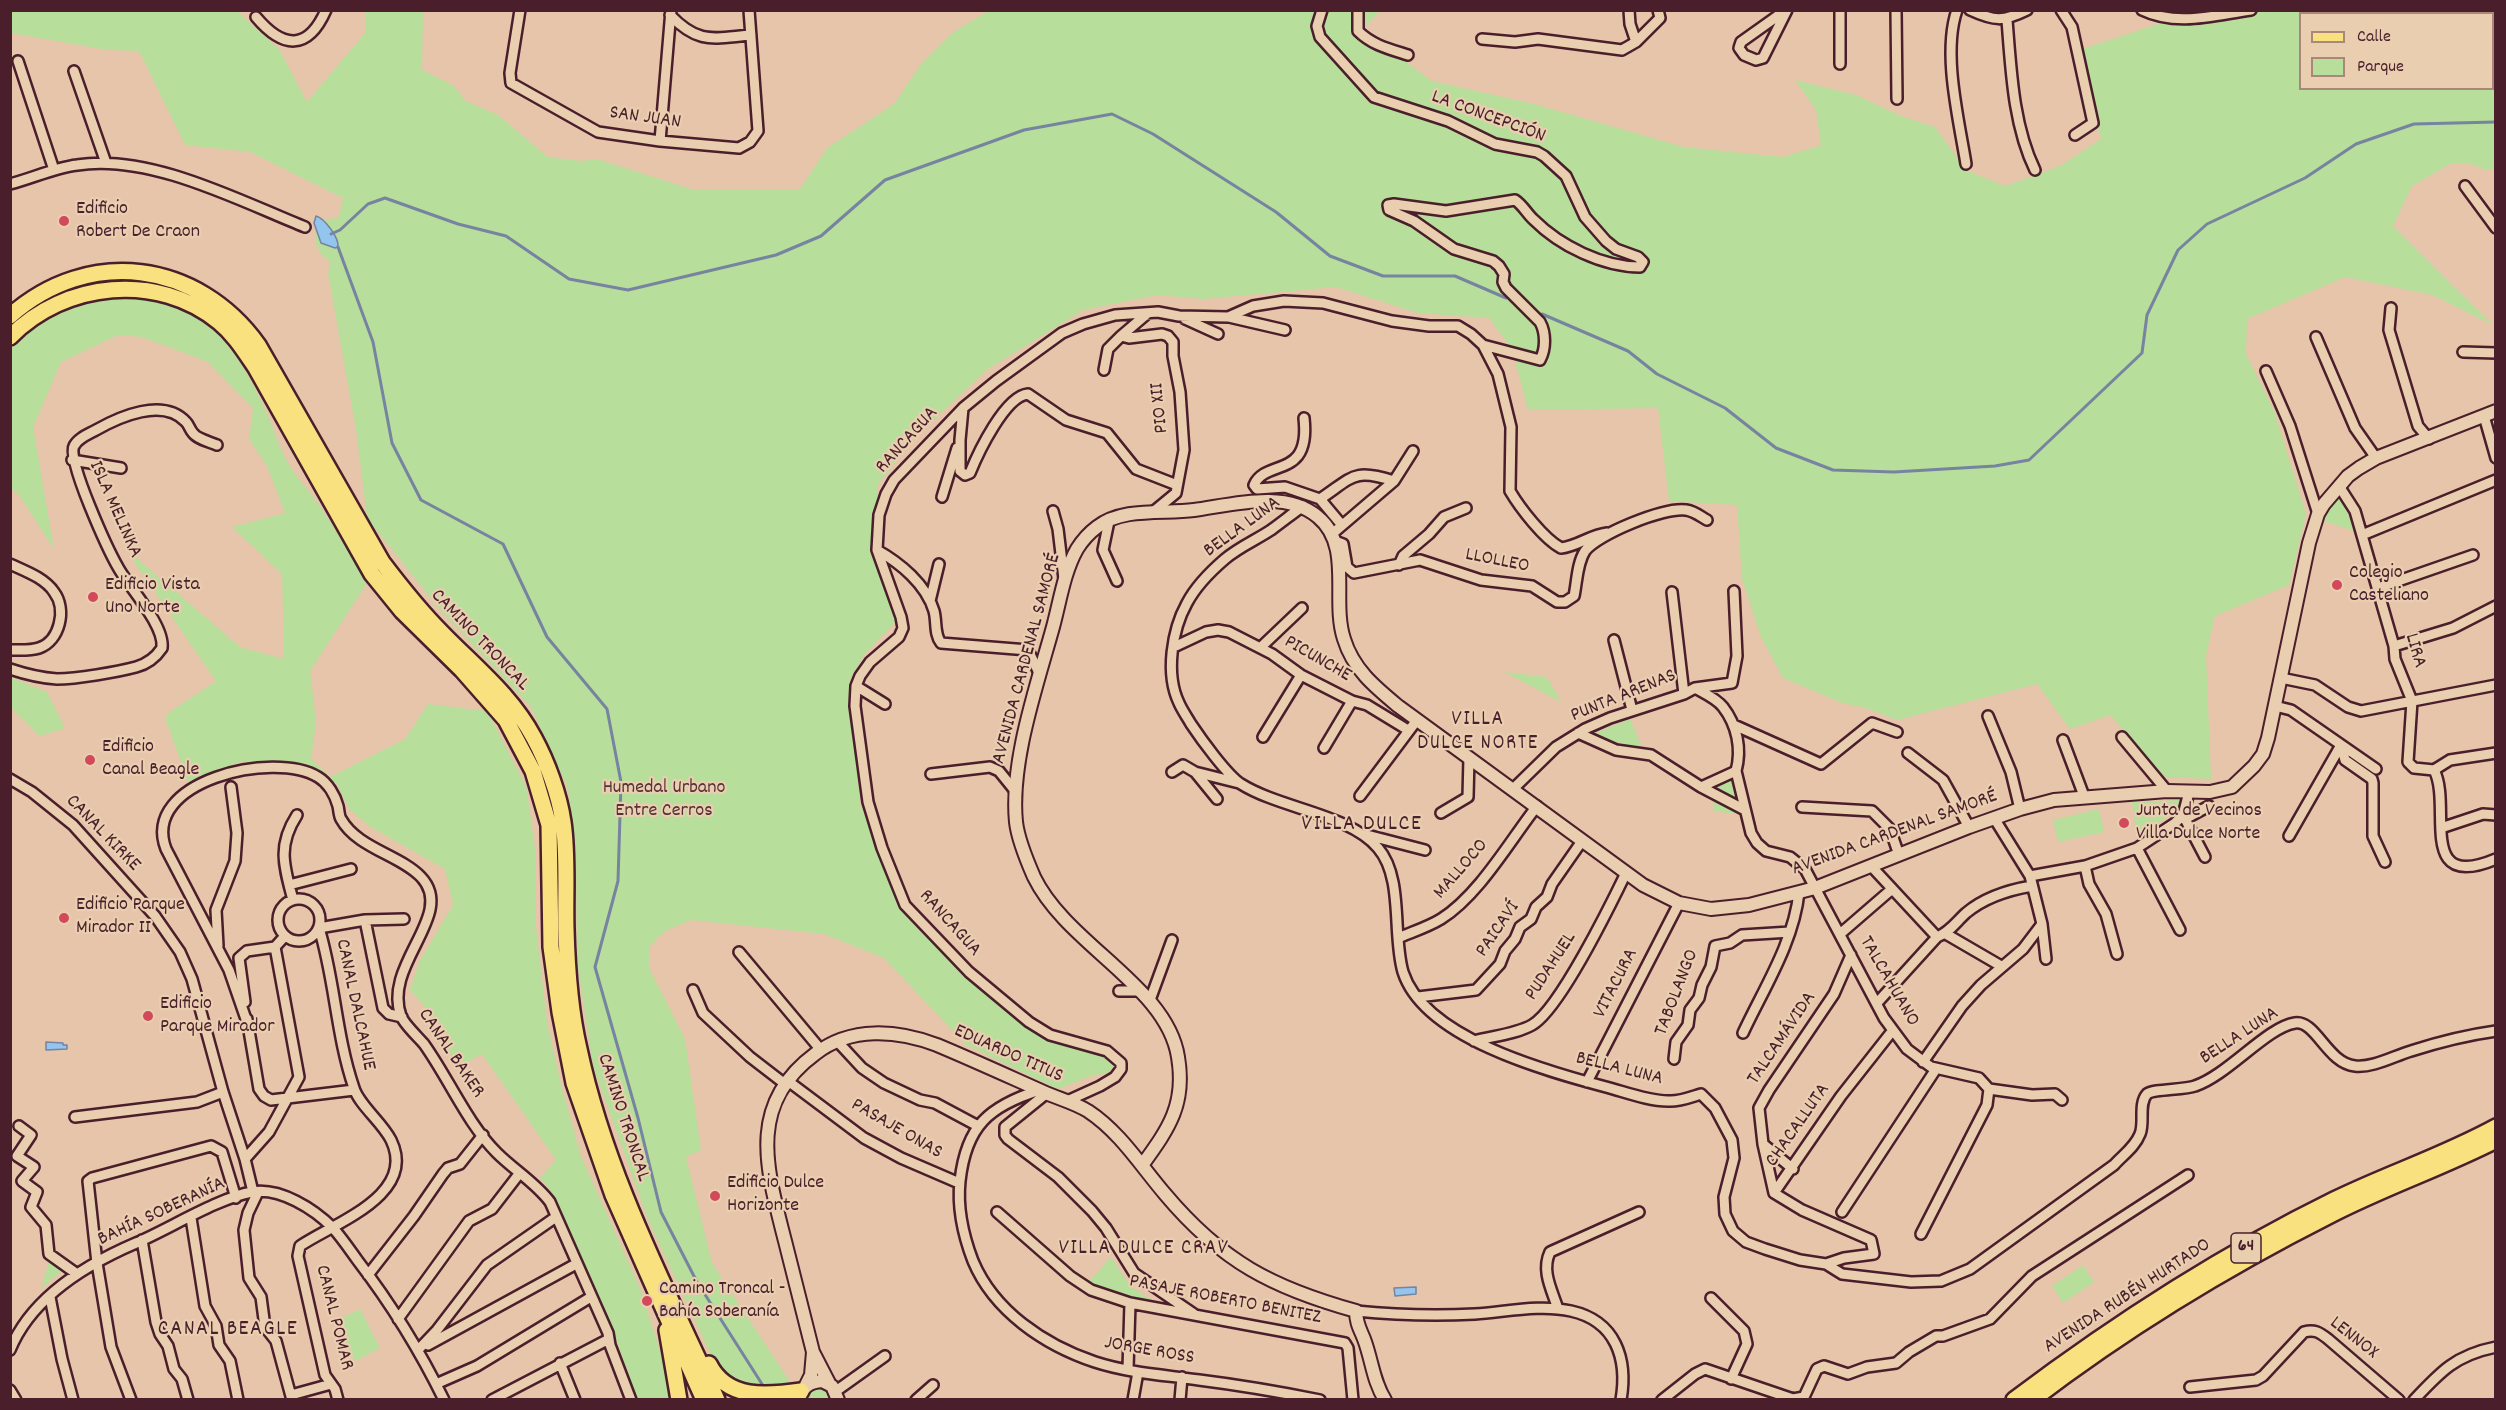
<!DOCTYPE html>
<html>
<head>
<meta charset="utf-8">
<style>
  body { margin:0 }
  #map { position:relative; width:2506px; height:1410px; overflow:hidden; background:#e6c5ab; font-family:Dekko,sans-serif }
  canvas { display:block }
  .frame { position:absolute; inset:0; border:12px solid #4a1f2b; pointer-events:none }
  .legend { position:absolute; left:2299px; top:12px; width:195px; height:78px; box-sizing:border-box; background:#e9ceb0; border:2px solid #a9887b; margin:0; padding:8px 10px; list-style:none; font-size:18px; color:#4a1f2b }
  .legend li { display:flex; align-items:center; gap:12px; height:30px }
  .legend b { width:30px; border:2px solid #a9887b }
</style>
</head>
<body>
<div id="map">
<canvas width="2506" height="1410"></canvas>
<div class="frame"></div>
<ul class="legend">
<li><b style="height:8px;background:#fae180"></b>Calle</li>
<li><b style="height:16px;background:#b7de9a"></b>Parque</li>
</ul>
</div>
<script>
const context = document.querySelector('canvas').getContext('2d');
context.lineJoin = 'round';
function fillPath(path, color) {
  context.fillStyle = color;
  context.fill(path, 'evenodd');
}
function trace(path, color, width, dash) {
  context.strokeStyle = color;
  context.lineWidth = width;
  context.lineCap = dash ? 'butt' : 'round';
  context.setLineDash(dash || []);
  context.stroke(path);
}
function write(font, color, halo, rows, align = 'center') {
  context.font = font + ' Dekko,sans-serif';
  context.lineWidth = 4.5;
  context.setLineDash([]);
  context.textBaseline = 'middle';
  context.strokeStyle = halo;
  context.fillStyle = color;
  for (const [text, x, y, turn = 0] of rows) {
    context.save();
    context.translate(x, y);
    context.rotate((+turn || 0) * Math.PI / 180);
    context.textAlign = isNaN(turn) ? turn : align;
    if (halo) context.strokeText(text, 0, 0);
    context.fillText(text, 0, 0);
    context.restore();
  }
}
fillPath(new Path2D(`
  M10 11H237L279 49 307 102 366 32V11H423L422 70 453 85 466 101 498 115 548 157 581 161 597 159 694 190 800 189 827 148 894 104 921 64 952 33 988 11H1380L1362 30 1432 81 1534 104 1684 147 1783 157 1821 145 1816 110 1795 80 1856 95 1901 116 1935 127 1966 170 2005 186 2060 166 2101 139 2076 51 2167 21 2254 11H2420L2424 13 2300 14V88H2492L2493 42 2495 41V170L2484 169 2471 164H2450L2412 186 2393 226 2493 325 2432 295 2345 277 2247 319 2246 354 2274 411 2306 514 2289 585 2215 616 2206 655 2211 779 2165 777 2110 715 2070 729 2037 684 1897 720 1866 708 1842 703 1783 678 1761 637 1742 579 1737 505 1669 501 1658 408 1528 410 1512 349 1489 318 1418 313 1336 287 1203 299 1157 295 1083 310 985 371 915 438 878 484 874 547 894 603 897 620 864 655 850 680 860 803 898 905 967 976 1045 1034 1094 1049 1113 1060 1114 1066 1107 1074 1106 1073 1090 1076 1058 1089 966 1045 884 958 824 934 691 920 667 930 656 939 649 948V968L685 1039 701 1150 686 1157 712 1263 792 1385C760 1387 743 1391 717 1368L649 1222 593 1066 577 962 576 858 568 789 531 707 440 610 367 518 356 430 328 273 330 261C316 254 311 235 319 222L339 217 343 198 250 152 185 145 139 51 107 50 11 33Z
  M126 297C207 302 239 349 269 418 275 432 279 447 287 461 295 476 309 490 319 505 336 530 351 557 367 583L310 671 316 722 311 759 330 777 405 739 428 704 487 711 526 786 535 847 536 928 547 1022 561 1085 581 1156 641 1291 663 1360 671 1399H637L617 1342 553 1194 540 1178 556 1160 482 1054 458 1067 423 1004 410 990 420 960 453 905 445 869 369 826 349 809 337 784 306 768 240 762 188 782 165 718 171 711 216 681 130 556 132 554 240 647 284 659 282 574 232 527 285 513 267 466 249 439 253 408 208 362 142 337 118 335 61 362 33 427 54 549 19 495 11 488 10 349C41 314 80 298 126 297Z
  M2339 496 2357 532 2321 520Z
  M1504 672 1547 677 1561 702Z
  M10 677 47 692 65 728 40 736 11 708Z
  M1630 719 1641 745H1626L1593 734Z
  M1734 775 1739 803 1710 786Z
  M1713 796 1739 814 1713 811Z
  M2181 800 2178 810 2137 837 2132 802Z
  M2099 809 2104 832 2058 842 2053 820Z
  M1111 1257 1130 1286 1171 1313 1085 1286Z
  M49 1261 62 1270 41 1289Z
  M2083 1265 2094 1282 2063 1303 2052 1286Z
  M360 1309 380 1348 355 1361 335 1321Z
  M821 1387 827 1390 832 1400H807L810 1391Z`), '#b7de9a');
const water = new Path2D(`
  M316 216C324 218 339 237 338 247L335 248 321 243 314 223Z
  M46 1042 63 1043V1045H67V1049L46 1050Z
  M1416 1287V1294L1395 1296 1394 1288Z`);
fillPath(water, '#93c5ef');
trace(water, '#7683a1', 1.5);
trace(new Path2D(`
  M331 234 340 230 368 204 385 198 458 224 506 236 569 279 628 290 776 255 821 236 885 180 1024 130 1112 114 1153 134 1276 212 1330 256 1383 276H1455L1506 298
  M338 247 373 342 392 443 421 500 503 544 547 637 607 709 621 782 618 881 595 967 638 1118 661 1212 697 1282 762 1384
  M1542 314 1628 351 1657 374 1725 408 1776 448 1833 470 1894 472 1995 466 2029 460 2142 353 2147 315 2178 250 2207 224 2305 178 2356 144 2414 124 2496 122`), '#7683a1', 3);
const minor = new Path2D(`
  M520 10 510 73 511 83 598 132 660 141 739 148 750 142 758 131 749 10
  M1322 10 1317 26 1320 37 1374 97 1448 121 1495 144 1537 152 1544 156 1566 176 1585 217 1606 241 1616 249 1638 257 1643 262 1640 267C1603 267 1560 246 1534 220 1527 214 1523 205 1515 200L1446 211 1394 204 1388 205 1389 210 1414 221 1454 249 1493 261 1499 266 1504 274 1503 282 1506 288 1540 322C1546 333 1546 349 1540 360L1483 345
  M1358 10V31C1372 45 1389 49 1408 55
  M1629 10 1630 24 1636 42
  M1786 10 1741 42 1739 48 1744 55 1756 60 1763 58 1787 10
  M1896 10 1897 99
  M1957 10C1942 53 1959 120 1966 164
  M1970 10C1994 21 2003 22 2027 10
  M2061 10 2072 27 2093 123 2075 135
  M2142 10C2177 27 2215 15 2251 10
  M2426 10 2427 12
  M2489 10V14
  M670 15C699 45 713 38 751 35
  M256 17C283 49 308 51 326 10
  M2007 20C2011 69 2013 125 2035 170
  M1482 39 1515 42 1538 39 1622 50 1636 42 1660 18 1658 10
  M18 61 54 170
  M1840 64V10
  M74 71 106 163
  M660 141 671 10
  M10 184C33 178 54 168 77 165 149 153 240 201 305 227
  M2465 186 2496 228
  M2391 308 2389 330 2418 426 2429 439
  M1148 313 1121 336 1129 338 1162 334 1168 336 1173 342V356L1180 392 1184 450 1176 493 1153 512
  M1229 317 1285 330
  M1185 319 1218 334
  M2316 337 2355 428 2376 458
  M2463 352 2496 353
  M1104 370 1108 349 1121 336
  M2266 371 2290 426 2318 514
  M963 408 960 440V471L965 475 970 473C978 453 1005 396 1028 394L1066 420 1107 433 1136 469 1177 485
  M2484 416 2496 458
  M1304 418C1311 480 1266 458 1254 485L1257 489 1285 487 1320 499 1341 524
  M72 460 121 468
  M2339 486 2355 511 2394 646 2395 659 2412 701 2408 762 2414 768 2434 770 2450 760 2496 753
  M942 497 957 448
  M1320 499C1353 477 1353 468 1394 481
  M1303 506C1292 514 1282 522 1271 530 1256 540 1239 547 1225 559 1211 571 1196 586 1187 603 1172 630 1165 674 1179 703 1182 710 1187 717 1191 724 1201 739 1227 775 1241 784 1281 809 1349 814 1378 848 1404 878 1392 935 1403 972 1424 1038 1546 1071 1606 1087 1625 1092 1648 1101 1668 1101 1679 1102 1691 1097 1701 1094L1715 1108 1732 1140 1734 1158 1724 1197 1725 1214 1733 1231 1746 1242 1765 1249 1800 1260 1826 1264 1842 1274 1911 1282 1941 1281 1970 1269 2114 1165C2123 1155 2135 1147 2140 1134 2145 1123 2138 1104 2147 1094 2153 1089 2184 1090 2195 1086 2228 1075 2267 1027 2295 1023 2316 1020 2327 1063 2355 1066 2373 1068 2394 1056 2411 1051 2439 1042 2467 1035 2496 1031
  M1053 511 1058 529 1064 579
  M1109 521 1103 550 1117 581
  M1332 534 1394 481 1413 451
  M2362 535 2496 480
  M1335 541 1343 544 1347 567 1354 573 1420 560 1481 580 1532 586 1557 602H1565L1574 596C1577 582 1577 563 1585 551 1598 534 1664 507 1686 510 1694 511 1700 516 1707 520
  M877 550C900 563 926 584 934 611 937 622 934 634 941 643L1028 650 1040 675
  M10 564C25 571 45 578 54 592 67 609 60 641 39 648 30 651 19 650 10 650
  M1399 565 1403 556 1429 534 1444 517 1466 508
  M2378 588 2473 555
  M1672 592 1684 694
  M930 601 939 564
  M1614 640 1632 710
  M2394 646 2453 628 2496 606
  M1174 647 1206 632 1218 630 1229 632 1272 654 1301 675 1352 701 1367 705 1408 730
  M1260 648 1302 608
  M10 669C25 674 41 678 57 679 77 679 117 672 136 667 147 664 156 657 162 648 165 626 130 588 119 569 109 552 66 459 74 446 78 438 89 434 96 430 119 417 163 397 186 422 189 425 190 430 193 433 197 439 210 442 217 445
  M2281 678 2315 685 2348 707 2361 711 2496 685
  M856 686 885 704
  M1695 688C1704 693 1717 699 1723 707 1737 725 1742 749 1736 771
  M2275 706 2291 710 2376 769
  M1988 716 2011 772 2020 809
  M1734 725 1821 764 1872 723 1897 732
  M1578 733 1616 750 1651 755 1701 787 1745 810
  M1263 737 1301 675
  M2122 737 2167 791
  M2063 740 2084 796
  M2341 745 2345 760 2372 779 2373 783V836L2385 862
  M1324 748 1352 701
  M1908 753 1943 780 1969 827
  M2434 770C2453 805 2415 893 2496 859
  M1172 772 1183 765 1195 772 1239 783
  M1195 772 1217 799
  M931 774 990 767 999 771 1016 792
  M10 779 32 792 73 825 155 916 180 952 192 979 223 1092 245 1159 253 1192
  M1701 787 1736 771 1751 833 1757 843 1766 851 1790 857 1805 869 1884 1018 1907 1049 1931 1067 1979 1078 1989 1089 1987 1105 1921 1234
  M1513 789 1556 747 1585 729 1610 718 1684 694 1695 688 1732 683 1737 656 1734 591
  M1360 796 1417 720
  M1802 807 1872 811 1890 829 1899 855
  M1441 813 1468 797 1469 757
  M2183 815 2205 857
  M1994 818 2030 876 2042 924 2046 959
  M2185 819 2209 806
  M2441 828 2483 814 2496 815
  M1367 835 1425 850
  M2289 836 2341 745
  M2137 848 2180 930
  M2085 866 2089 884 2106 914 2117 954
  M1872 867 1937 937
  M2030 876 2085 866 2137 848 2175 823 2183 815 2189 792
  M289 885 351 869
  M278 920a21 21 0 1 1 42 0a21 21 0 1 1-42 0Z
  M293 900C284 866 277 846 297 815
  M365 920 383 1008 389 1014 402 1017
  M1840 934 1892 889
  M1946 934 2001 966
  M1398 938C1412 932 1428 927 1441 919 1479 895 1509 842 1537 806
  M218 946 216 910 235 861 237 833 231 787
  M739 952 821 1050
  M693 990 703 1013 750 1057 785 1084
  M1119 991H1141
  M1418 997 1476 990 1500 964 1505 951 1515 939 1520 927 1531 919 1536 907 1547 897 1552 884 1582 841
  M1150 1000 1172 940
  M245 1002 239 958 247 951 275 947
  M1877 1003 1937 937C1950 932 1956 922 1966 913 1985 897 2008 890 2032 886
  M247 1019 259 1089 264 1096 271 1100 354 1090
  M247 1022 229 970 166 849C140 781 274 750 318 777 328 783 335 795 338 806 339 810 339 816 341 819 357 848 400 855 421 877 457 915 382 964 401 1016 404 1024 418 1037 424 1044 449 1079 467 1123 497 1153 514 1170 536 1183 550 1202L608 1333 610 1345 631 1400
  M1743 1033C1764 988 1794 942 1799 892
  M837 1041 862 1068 884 1083 920 1100 935 1103 978 1126
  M1474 1041C1493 1036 1516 1034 1532 1025 1559 1010 1611 904 1626 873
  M1674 1059 1676 1042 1688 1025 1690 1010 1699 998 1702 985 1711 967 1715 946 1730 943 1742 935 1790 932
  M1923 1062 1962 1006 1981 985 2023 949 2042 924
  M788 1081 864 1138 901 1158 959 1183
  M1587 1082 1679 903
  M1989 1089 2032 1095 2055 1094 2062 1100
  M1040 1090C989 1106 966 1126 960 1181 957 1209 963 1235 973 1261 994 1311 1044 1345 1095 1362 1129 1373 1164 1375 1199 1380 1239 1385 1280 1392 1320 1400
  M1047 1093 1005 1127V1135L1008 1139 1058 1177 1092 1211 1106 1228 1134 1273 1194 1314
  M1067 1101 1100 1086 1115 1077 1121 1069V1063L1107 1051 1050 1035 1029 1022 969 972 905 905 882 848 868 802 855 706 856 686 860 676 870 662 899 637 903 628 901 617 877 550 879 515 886 494 894 480 963 408 996 381 1062 333 1083 324 1115 315 1158 312 1179 316 1228 317 1253 306 1284 301 1323 303 1392 321 1429 326H1458L1471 334 1483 345 1498 374 1511 427 1510 491C1520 508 1544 539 1561 548 1578 546 1590 535 1607 533
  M75 1117 197 1102 223 1092
  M19 1126 31 1135 17 1156 34 1167 22 1181 37 1192 31 1207 46 1225 49 1254 77 1274
  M1763 1144 1793 1169
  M245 1159 269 1132 299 1077 275 947 285 936
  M258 1192 248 1213 244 1230 249 1278 261 1297 265 1327 276 1341 292 1400
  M1774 1193 1763 1144 1759 1108 1769 1090 1834 994 1851 955
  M1774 1193 1841 1096 1893 1030
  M1774 1193 1802 1210 1871 1240 1874 1254 1844 1258 1826 1264
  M997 1212 1070 1276 1091 1290 1130 1303 1345 1343 1348 1348 1353 1400
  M1842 1212 1936 1069
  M191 1218 205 1306 216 1326 219 1345 230 1361 238 1400
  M142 1240 156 1322 160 1334 168 1346 174 1369 182 1379 188 1400
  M368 1275 414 1216 443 1174 448 1168 460 1164 483 1135
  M50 1297 62 1359 73 1400
  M1711 1298 1744 1331 1747 1344 1731 1379
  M1558 1309C1552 1290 1541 1271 1550 1252L1639 1212
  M1356 1311C1396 1315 1435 1316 1475 1314 1506 1312 1540 1304 1571 1311 1616 1321 1628 1359 1621 1400
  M398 1319 469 1221 492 1209 519 1174
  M428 1345 576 1264
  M10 1350C31 1298 87 1264 136 1243 169 1229 218 1198 252 1192 280 1187 314 1209 333 1228 342 1238 350 1250 358 1261 391 1304 420 1351 444 1400
  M418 1350 437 1330 487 1265 556 1217
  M560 1363 575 1400
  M1128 1369 1130 1303
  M436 1384 477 1366 591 1297
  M2190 1387 2256 1380 2263 1376 2304 1332C2314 1329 2319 1332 2328 1339L2399 1400
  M10 1390 16 1400
  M836 1391 885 1356
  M291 1395 331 1384
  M131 1400 111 1347 97 1263 88 1181 92 1178 211 1146 222 1152 236 1198
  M338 1400 335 1389 325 1375 298 1256 300 1246C334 1223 418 1195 391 1140 382 1122 359 1105 354 1088 336 1036 335 980 319 928L365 920 404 919
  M492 1400 609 1339
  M916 1400 933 1385
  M1133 1400 1138 1372
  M1180 1400 1182 1377
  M1662 1400 1695 1374 1705 1369 1793 1399 1804 1397 1817 1369 1824 1366 1848 1374 1867 1367 1896 1363 1909 1352 1936 1336H1943L1990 1319 2032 1276 2188 1175
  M2414 1400C2441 1371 2456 1355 2496 1347`);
const tertiary = new Path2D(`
  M1143 1164C1169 1128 1186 1104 1178 1057 1167 986 1067 945 1034 877 1027 861 1018 840 1016 822 1010 762 1037 685 1053 627 1060 601 1064 572 1077 549 1082 541 1089 533 1097 527 1123 507 1163 514 1194 510 1231 505 1286 489 1318 517 1353 546 1331 600 1344 639 1353 669 1375 687 1398 706L1643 885 1679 903 1711 909 1749 905 1815 888 1969 827 2020 809 2054 800 2167 791 2210 792 2232 787 2254 766 2263 754 2268 738 2309 543 2318 514 2324 504 2348 476 2359 468 2376 458 2496 411
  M813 1352 830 1385
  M806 1385 811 1375 813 1352C804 1315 794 1278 785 1241 767 1170 746 1105 815 1054 851 1026 897 1030 937 1045 973 1060 1010 1077 1046 1093 1060 1099 1075 1103 1088 1111 1120 1132 1141 1166 1165 1194 1222 1262 1273 1288 1356 1311 1356 1323 1360 1329 1364 1339 1372 1360 1373 1381 1385 1400
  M799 1400C802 1387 809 1382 822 1381L832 1386 838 1400`);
const primary = new Path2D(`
  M10 316C89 246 198 261 258 345L382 562C401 587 420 611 442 633 475 667 512 696 534 738 547 762 559 794 563 822 568 856 565 894 566 929 567 968 570 1011 579 1049 605 1172 665 1286 717 1400
  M10 337C65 281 158 272 219 322 235 335 245 352 256 368L372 574 402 611 462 670 506 720 533 771 549 825 551 947 560 1012 574 1083 613 1195 704 1400
  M667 1330 679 1400
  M709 1364C727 1400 767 1396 801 1391`);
const trunk = new Path2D(`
  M2014 1400C2115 1324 2220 1256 2334 1200 2387 1174 2443 1156 2496 1127
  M2032 1400C2125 1329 2225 1268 2330 1215 2384 1187 2441 1168 2496 1140`);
trace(minor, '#4a1f2b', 14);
trace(tertiary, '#4a1f2b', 16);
trace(primary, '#4a1f2b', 20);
trace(trunk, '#4a1f2b', 20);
trace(minor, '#e9ceb0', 9);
trace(tertiary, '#e9ceb0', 12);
trace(primary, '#fae180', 15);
trace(trunk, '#fae180', 15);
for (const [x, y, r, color] of [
  [64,221,6,"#d1495b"],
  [2337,585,6,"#d1495b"],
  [93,597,6,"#d1495b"],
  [90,760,6,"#d1495b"],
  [2124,823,6,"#d1495b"],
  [64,918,6,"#d1495b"],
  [148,1016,6,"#d1495b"],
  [715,1196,6,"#d1495b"],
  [647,1301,6,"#d1495b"]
]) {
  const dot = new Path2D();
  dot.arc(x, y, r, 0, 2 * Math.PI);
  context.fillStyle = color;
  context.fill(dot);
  trace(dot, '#e9ceb0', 2);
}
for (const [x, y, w] of [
  [2246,1248,30]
]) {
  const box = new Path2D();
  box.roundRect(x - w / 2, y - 15, w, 30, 4.5);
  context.fillStyle = '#e9ceb0';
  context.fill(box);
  trace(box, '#4a1f2b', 1.5);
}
write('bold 18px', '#4a1f2b', null, [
  ["64",2246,1248]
]);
write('20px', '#4a1f2b', '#e9ceb0', [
  ["LA CONCEPCIÓN",1488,118,20],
  ["SAN JUAN",645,119,8],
  ["PIO XII",1161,408,-96],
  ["RANCAGUA",908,441,-48],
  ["ISLA MELINKA",114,510,66],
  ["BELLA LUNA",1243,528,-36],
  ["LLOLLEO",1497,562,11],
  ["CAMINO TRONCAL",479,641,46],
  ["LIRA",2414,651,74],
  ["AVENIDA CARDENAL SAMORÉ",1028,659,-75],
  ["PICUNCHE",1317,660,30],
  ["PUNTA ARENAS",1624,697,-22],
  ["CANAL KIRKE",102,834,46],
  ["AVENIDA CARDENAL SAMORÉ",1895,834,-20],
  ["MALLOCO",1462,870,-49],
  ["RANCAGUA",949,924,48],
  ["PAICAVÍ",1499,930,-56],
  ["PUDAHUEL",1552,967,-57],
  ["TALCAHUANO",1888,982,60],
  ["VITACURA",1617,984,-63],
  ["TABOLANGO",1678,993,-69],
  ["CANAL DALCAHUE",354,1005,78],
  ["BELLA LUNA",2240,1037,-33],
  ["TALCAMÁVIDA",1783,1039,-56],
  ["CANAL BAKER",450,1054,56],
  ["EDUARDO TITUS",1008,1055,24],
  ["BELLA LUNA",1619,1070,14],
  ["CAMINO TRONCAL",622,1118,72],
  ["CHACALLUTA",1799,1126,-55],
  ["PASAJE ONAS",896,1130,30],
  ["BAHÍA SOBERANÍA",162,1213,-25],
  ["AVENIDA RUBÉN HURTADO",2128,1297,-33],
  ["PASAJE ROBERTO BENITEZ",1225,1301,11],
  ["CANAL POMAR",333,1318,76],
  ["LENNOX",2353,1339,38],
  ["JORGE ROSS",1149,1352,10]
]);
write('20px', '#4a1f2b', '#e9ceb0', [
  ["Edificio",76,210],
  ["Robert De Craon",76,233],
  ["Colegio",2349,574],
  ["Casteliano",2349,597],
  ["Edificio Vista",105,586],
  ["Uno Norte",105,609],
  ["Edificio",102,748],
  ["Canal Beagle",102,771],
  ["Junta de Vecinos",2136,812],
  ["Villa Dulce Norte",2136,835],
  ["Edificio Parque",76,906],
  ["Mirador II",76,929],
  ["Edificio",160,1005],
  ["Parque Mirador",160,1028],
  ["Edificio Dulce",727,1184],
  ["Horizonte",727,1207],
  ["Camino Troncal -",659,1290],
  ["Bahía Soberanía",659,1313]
], 'left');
write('20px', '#553236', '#e9ceb0', [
  ["Humedal Urbano",664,789],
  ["Entre Cerros",664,812]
]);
context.letterSpacing = '1.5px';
write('21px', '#4a1f2b', '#e9ceb0', [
  ["VILLA",1478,721],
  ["DULCE NORTE",1478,745],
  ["VILLA DULCE CRAV",1144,1250]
]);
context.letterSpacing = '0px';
context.letterSpacing = '1.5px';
write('22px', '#4a1f2b', '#e9ceb0', [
  ["VILLA DULCE",1362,826],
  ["CANAL BEAGLE",228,1331]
]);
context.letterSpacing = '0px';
</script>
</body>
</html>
